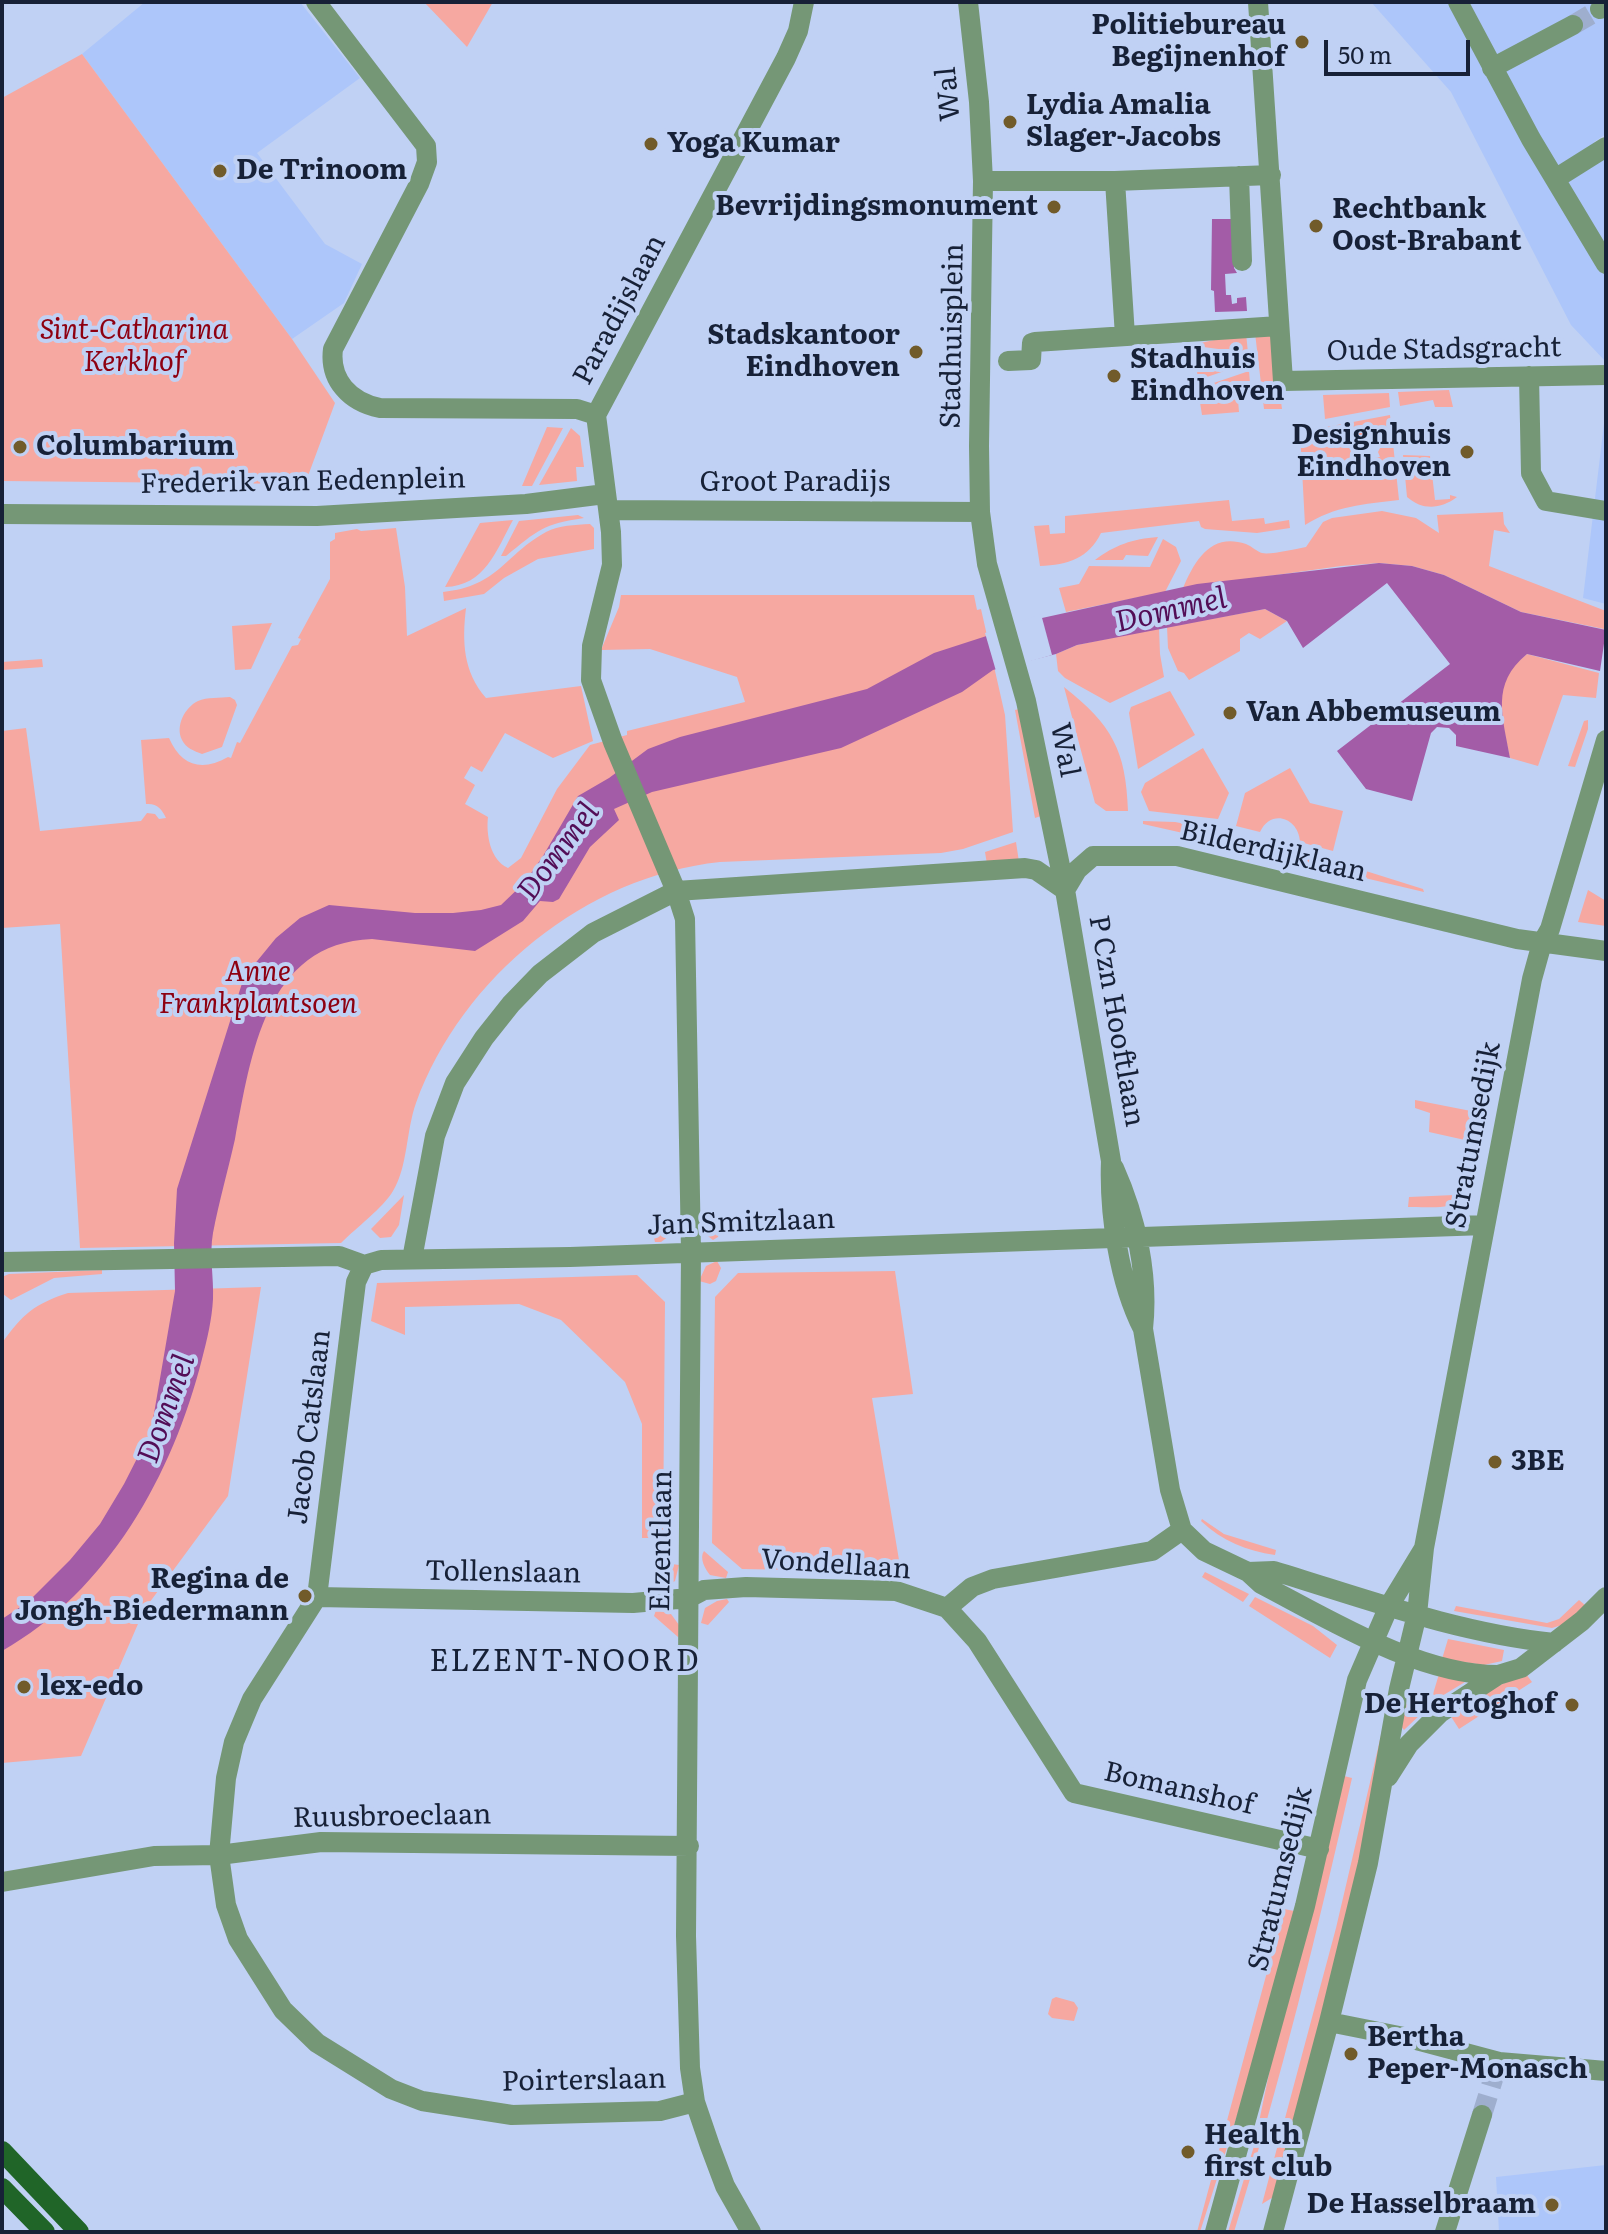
<!DOCTYPE html>
<html>
<head>
<meta charset="utf-8">
<style>
  body { margin:0 }
  #map { position:relative; width:1608px; height:2234px; overflow:hidden; background:#c0d1f4; font-family:Literata,serif }
  canvas { display:block }
  .frame { position:absolute; inset:0; border:4px solid #172137; pointer-events:none }
  .scale { position:absolute; left:1324px; top:40px; width:146px; height:36px; box-sizing:border-box; border:4px solid #172137; border-top:0; padding-left:10px; font-size:24px; line-height:28px; white-space:nowrap; color:#172137; -webkit-text-stroke:6px #c0d1f4; paint-order:stroke }
</style>
</head>
<body>
<div id="map">
<canvas width="1608" height="2234"></canvas>
<div class="frame"></div>
<div class="scale">50 m</div>
</div>
<script>
const context = document.querySelector('canvas').getContext('2d');
context.lineJoin = 'round';
function fillPath(path, color) {
  context.fillStyle = color;
  context.fill(path, 'evenodd');
}
function trace(path, color, width, dash) {
  context.strokeStyle = color;
  context.lineWidth = width;
  context.lineCap = dash ? 'butt' : 'round';
  context.setLineDash(dash || []);
  context.stroke(path);
}
function write(font, color, halo, rows, align = 'center') {
  context.font = font + ' Literata,serif';
  context.lineWidth = 8;
  context.setLineDash([]);
  context.textBaseline = 'middle';
  context.strokeStyle = halo;
  context.fillStyle = color;
  for (const [text, x, y, turn = 0] of rows) {
    context.save();
    context.translate(x, y);
    context.rotate((+turn || 0) * Math.PI / 180);
    context.textAlign = isNaN(turn) ? turn : align;
    if (halo) context.strokeText(text, 0, 0);
    context.fillText(text, 0, 0);
    context.restore();
  }
}
fillPath(new Path2D(`
  M145 2H300L360 78 257 153 325 244 362 264 344 303 292 339 82 54Z
  M1371 2H1606V134L1594 142 1606 162V362L1571 325 1451 92Z
  M1606 407V604L1583 598Z
  M1606 2165V2232H1499L1496 2177Z`), '#adc6fa');
fillPath(new Path2D(`
  M424 2H493L467 47Z
  M82 54 292 339 335 403 305 484 2 481V98Z
  M1246 333 1248 353 1196 346V344Z
  M1255 333H1272L1282 409H1264Z
  M1195 354 1248 361V363L1198 380Z
  M1249 371 1251 395 1202 388V387Z
  M1449 390 1453 407H1435L1433 400 1400 406 1398 392Z
  M1389 393 1390 407 1325 419 1323 395Z
  M1199 396 1238 400 1239 412 1202 415Z
  M1390 415 1399 500C1364 504 1335 506 1305 525L1300 432ZM1364 435 1381 446 1378 452 1380 457H1374L1371 461 1354 450Z
  M547 427 563 428 532 486H522Z
  M571 428 580 436 584 467H576L577 481 539 485Z
  M1403 455 1430 456 1435 500 1450 499V495L1457 497C1441 509 1423 511 1407 497Z
  M1229 500 1232 521 1264 518 1265 524 1289 520 1290 528 1257 533 1205 529 1201 527 1199 521 1101 533C1089 558 1068 565 1040 566L1034 526 1049 525 1050 534 1065 533V516Z
  M1382 511 1416 518 1439 533 1437 515 1503 512 1504 524 1510 533 1494 530 1489 566 1606 611 1604 629 1521 612 1444 575 1412 566 1379 563 1341 566 1183 588C1195 560 1211 532 1246 544 1251 546 1258 552 1262 553 1270 555 1296 549 1306 547L1323 522 1332 518Z
  M578 515 584 518C543 524 538 530 506 556H501L519 521Z
  M513 520C496 551 485 586 445 587L480 523Z
  M590 524 594 528V549L538 559 504 578 484 594 444 601 443 592C499 586 504 555 546 532 559 525 575 525 590 524Z
  M396 528 405 587 407 636 466 608C462 641 463 672 486 698L581 686 593 741 553 758 505 733 482 772 471 766 464 778 475 785 465 804 488 817C486 834 490 860 508 868L521 858 557 789 590 745 627 735V731L745 702 737 677 650 649 601 650 619 607 621 595H974L977 610 981 609 1005 715 1013 832 963 849 941 853 720 862C586 876 462 977 416 1103 406 1131 408 1166 393 1191 383 1208 356 1228 341 1243L80 1248 60 924 2 928V731L26 728 40 831 141 821 147 813 155 814 159 819 166 818C162 809 157 803 146 804L141 740 169 738C181 766 202 772 228 757L231 758 237 742 240 743 292 646 298 645 301 639 298 638 330 579V542L335 539V533L357 529 361 531Z
  M1158 537 1148 556 1126 555 1123 560H1095C1115 545 1132 539 1158 537Z
  M1163 539 1176 547 1181 561 1165 592 1066 612 1059 588 1079 584 1089 566 1150 567Z
  M1265 609 1287 621 1260 639 1249 633 1240 639V651L1189 680 1184 673 1178 671 1168 648 1167 627Z
  M272 623 251 669 235 670 232 626Z
  M1159 628 1160 654 1164 677 1110 703 1065 678 1058 671 1056 654 1077 645Z
  M1527 654 1599 673 1596 698 1563 695 1538 766 1510 758C1505 731 1492 691 1512 666 1516 662 1523 658 1527 654Z
  M42 659 43 667 2 670V662Z
  M1064 687C1112 725 1126 750 1128 811H1106L1095 803Z
  M1170 691 1195 735 1138 769 1129 713 1131 707Z
  M230 697 235 700 237 705 222 747 202 754C194 751 186 748 182 740 175 726 185 707 198 701 207 697 220 698 230 697Z
  M1023 708 1041 816 1035 818 1015 710Z
  M1588 720V729L1575 767 1568 766 1584 721Z
  M1203 748 1229 793 1218 819 1149 811 1141 792 1145 783Z
  M1290 768 1310 803 1343 811 1333 851 1300 842C1299 818 1271 808 1260 832L1236 826 1245 793Z
  M1143 821 1175 822 1218 830 1214 840 1143 824Z
  M1237 836 1330 859 1327 869 1235 845Z
  M1016 842 1019 862 987 864 985 852Z
  M1350 866 1423 889 1424 892 1348 874Z
  M1588 890 1606 901V926L1578 922Z
  M1415 1100 1476 1112 1461 1197C1451 1212 1424 1206 1408 1207L1409 1197 1454 1195 1465 1140 1429 1132 1430 1113 1415 1108Z
  M404 1195 399 1225 391 1237 380 1238 371 1229Z
  M697 1218 714 1220 720 1230 718 1237 713 1240C705 1234 699 1228 697 1218Z
  M671 1219H676L673 1233 661 1242H655L653 1234Z
  M717 1261 721 1268 716 1281 710 1284 699 1281 706 1266Z
  M102 1270V1274L54 1278 11 1300 3 1294 2 1277 9 1274Z
  M895 1271 913 1394 872 1398 901 1572 742 1569 712 1543 715 1297 738 1273Z
  M637 1275 665 1302 663 1538H642V1424L625 1382 561 1320 519 1304 405 1307V1335L371 1321 377 1283Z
  M261 1287 228 1496 144 1610 81 1756 2 1763V1343C23 1314 34 1304 68 1293Z
  M1202 1519 1224 1534 1276 1550 1275 1555C1247 1551 1222 1541 1201 1521Z
  M704 1551 728 1572 726 1578 710 1575C705 1569 699 1558 704 1551Z
  M672 1564 679 1565 675 1581 664 1588 654 1590 652 1588Z
  M1205 1572 1249 1594 1243 1602 1202 1577Z
  M1255 1597 1313 1626 1337 1645 1330 1658 1249 1606Z
  M727 1599 729 1602 708 1625 701 1623 705 1608 717 1601Z
  M1579 1600 1585 1605 1565 1624 1552 1628 1454 1611 1456 1606 1547 1623 1559 1619Z
  M656 1610 671 1614 679 1625 680 1635 678 1637 654 1616Z
  M1448 1639 1504 1650 1502 1661 1484 1665 1442 1659Z
  M1439 1674 1465 1682 1437 1699 1433 1694Z
  M1526 1674 1532 1682 1459 1729 1450 1715 1488 1690Z
  M1389 1701C1365 1868 1318 2033 1275 2196L1262 2204 1336 1928Z
  M1404 1703 1415 1707 1421 1714 1404 1730 1399 1724Z
  M1344 1776 1352 1778C1318 1930 1280 2083 1234 2232H1228L1254 2146 1272 2059Z
  M1287 1857 1297 1860 1275 1913 1272 1912Z
  M1284 1909 1294 1911 1244 2094 1200 2232H1197Z
  M1056 1997 1074 2002 1078 2008 1074 2021 1052 2018 1048 2014 1052 1999Z`), '#f6a8a1');
fillPath(new Path2D(`
  M1212 219H1234V268L1237 273 1225 274 1226 295H1231L1232 304 1237 303V298L1246 297 1247 311 1215 312 1214 291 1211 290Z
  M1379 563 1412 566 1444 575 1521 612 1606 630 1600 671 1527 654C1490 684 1503 717 1510 758L1456 746V735L1449 728 1437 727 1431 733 1412 801 1366 789 1337 751 1450 664 1387 583 1303 648 1287 621 1265 609 1077 645 1056 654 993 670 962 692 841 748 652 792 614 809 619 820 590 847 559 899 553 902 540 901 523 921 475 951 372 939C265 943 251 1056 235 1139 228 1170 219 1202 213 1233 209 1255 214 1278 213 1299 212 1319 207 1340 202 1359 173 1474 108 1591 2 1651V1619L28 1602 70 1560 100 1524 124 1484 151 1431 175 1291 174 1243 177 1189 244 977 276 938 300 918 329 905 415 913H453L481 910 501 905 525 882 543 856 578 796 609 778 648 749 680 737 867 689 934 653 1042 618 1197 584Z`), '#a35ca7');
fillPath(new Path2D(`
  M1041 614 1052 655 996 671 985 633Z`), '#c0d1f4');
trace(new Path2D(`
  M1573 25 1600 9
  M1482 2115 1495 2073`), '#9eaece', 20, [20, 10]);
trace(new Path2D(`
  M316 2 426 146 427 162 419 184 333 349C329 380 350 402 380 408L577 409 596 415
  M968 2 979 102 983 181 979 446 980 512 987 564 1026 701 1065 890 1111 1161C1109 1214 1119 1282 1143 1329
  M1258 2 1283 381 1606 375
  M1458 2 1531 139 1606 264
  M1600 9 1606 6
  M1492 68 1573 25
  M1239 176 1242 261
  M1555 179 1606 147
  M983 181H1115L1271 175
  M1115 181 1125 336
  M1008 361 1031 360 1032 343 1035 342 1279 326
  M1529 376 1531 473 1546 501 1606 511
  M609 510 980 512
  M2 514 317 516 526 504 605 494
  M1065 890 1077 870 1093 856H1177L1517 939 1606 951
  M1114 1168C1136 1217 1149 1275 1143 1329L1170 1490 1182 1530 1204 1551 1248 1572 1261 1584C1330 1620 1419 1675 1498 1675
  M412 1259 435 1136 455 1083 484 1038 511 1004 540 974 593 933 676 891 1025 868 1036 870 1065 890
  M2 1262 339 1256 364 1265 381 1260 570 1257 1485 1225
  M364 1265 356 1282 317 1597 252 1699 234 1742 226 1778 219 1855 226 1905 238 1939 283 2010 317 2043 391 2089 422 2101 512 2115 660 2111 695 2102
  M1248 1572 1274 1571C1366 1599 1458 1633 1554 1643
  M317 1597 633 1603 689 1598 704 1590 746 1587 896 1591 947 1608 977 1641 1074 1793 1319 1849
  M947 1608 972 1587 993 1579 1152 1551 1182 1530
  M1388 1777 1409 1744 1440 1713 1498 1675 1521 1668 1582 1621 1606 1597
  M2 1882 154 1856 219 1855 321 1842 689 1846
  M1329 2022 1409 2038 1499 2062 1606 2071
  M751 2232 725 2186 710 2146 695 2102 690 2068 686 1936 691 1252 685 919 676 891 613 742 591 680 592 646 612 565 611 532 596 415 786 58 798 31 804 2
  M1215 2232 1305 1906 1357 1680 1389 1606 1423 1550
  M1273 2232 1329 2022 1368 1863 1399 1689 1417 1614 1424 1548 1532 979 1542 943 1550 929 1606 740
  M1445 2232 1482 2115`), '#759776', 20);
trace(new Path2D(`
  M2 2151 79 2232
  M2 2188 45 2232`), '#206528', 20);
for (const [x, y, r, color] of [
  [1302,42,8,"#715b2a"],
  [1010,122,8,"#715b2a"],
  [651,144,8,"#715b2a"],
  [220,171,8,"#715b2a"],
  [1054,207,8,"#715b2a"],
  [1316,226,8,"#715b2a"],
  [916,352,8,"#715b2a"],
  [1114,376,8,"#715b2a"],
  [20,447,8,"#715b2a"],
  [1467,452,8,"#715b2a"],
  [1230,713,8,"#715b2a"],
  [1495,1462,8,"#715b2a"],
  [305,1596,8,"#715b2a"],
  [24,1687,8,"#715b2a"],
  [1572,1705,8,"#715b2a"],
  [1351,2054,8,"#715b2a"],
  [1188,2152,8,"#715b2a"],
  [1552,2205,8,"#715b2a"]
]) {
  const dot = new Path2D();
  dot.arc(x, y, r, 0, 2 * Math.PI);
  context.fillStyle = color;
  context.fill(dot);
  trace(dot, '#c0d1f4', 3);
}
write('bold 28px', '#172137', '#c0d1f4', [
  ["Politiebureau",1286,26,"right"],
  ["Begijnenhof",1286,58,"right"],
  ["Lydia Amalia",1026,106],
  ["Slager-Jacobs",1026,138],
  ["Yoga Kumar",667,144],
  ["De Trinoom",236,171],
  ["Bevrijdingsmonument",1038,207,"right"],
  ["Rechtbank",1332,210],
  ["Oost-Brabant",1332,242],
  ["Stadskantoor",900,336,"right"],
  ["Eindhoven",900,368,"right"],
  ["Stadhuis",1130,360],
  ["Eindhoven",1130,392],
  ["Designhuis",1451,436,"right"],
  ["Eindhoven",1451,468,"right"],
  ["Columbarium",36,447],
  ["Van Abbemuseum",1246,713],
  ["3BE",1511,1462],
  ["Regina de",289,1580,"right"],
  ["Jongh-Biedermann",289,1612,"right"],
  ["lex-edo",40,1687],
  ["De Hertoghof",1556,1705,"right"],
  ["Bertha",1367,2038],
  ["Peper-Monasch",1367,2070],
  ["Health",1204,2136],
  ["first club",1204,2168],
  ["De Hasselbraam",1536,2205,"right"]
], 'left');
write('28px', '#172137', '#c0d1f4', [
  ["Wal",949,94,-95],
  ["Paradijslaan",620,310,-62],
  ["Stadhuisplein",953,336,-89],
  ["Oude Stadsgracht",1444,350,-1],
  ["Frederik van Eedenplein",303,482,-1],
  ["Groot Paradijs",795,483],
  ["Wal",1064,750,79],
  ["Bilderdijklaan",1273,852,13],
  ["P Czn Hooftlaan",1116,1021,80],
  ["Stratumsedijk",1474,1135,-79],
  ["Jan Smitzlaan",741,1223,-2],
  ["Jacob Catslaan",310,1427,-83],
  ["Elzentlaan",662,1541,-89],
  ["Vondellaan",836,1565,4],
  ["Tollenslaan",503,1573,1],
  ["Bomanshof",1179,1789,13],
  ["Ruusbroeclaan",392,1817,-1],
  ["Stratumsedijk",1281,1879,-76],
  ["Poirterslaan",584,2081,-1]
]);
write('italic 28px', '#8e0011', '#c0d1f4', [
  ["Sint-Catharina",134,331],
  ["Kerkhof",134,363],
  ["Anne",258,973],
  ["Frankplantsoen",258,1005]
]);
write('italic 30px', '#530e57', '#c0d1f4', [
  ["Dommel",1171,611,-13],
  ["Dommel",559,852,-53],
  ["Dommel",167,1409,-70]
]);
context.letterSpacing = '2px';
write('30px', '#172137', '#c0d1f4', [
  ["ELZENT-NOORD",565,1662]
]);
context.letterSpacing = '0px';
</script>
</body>
</html>
